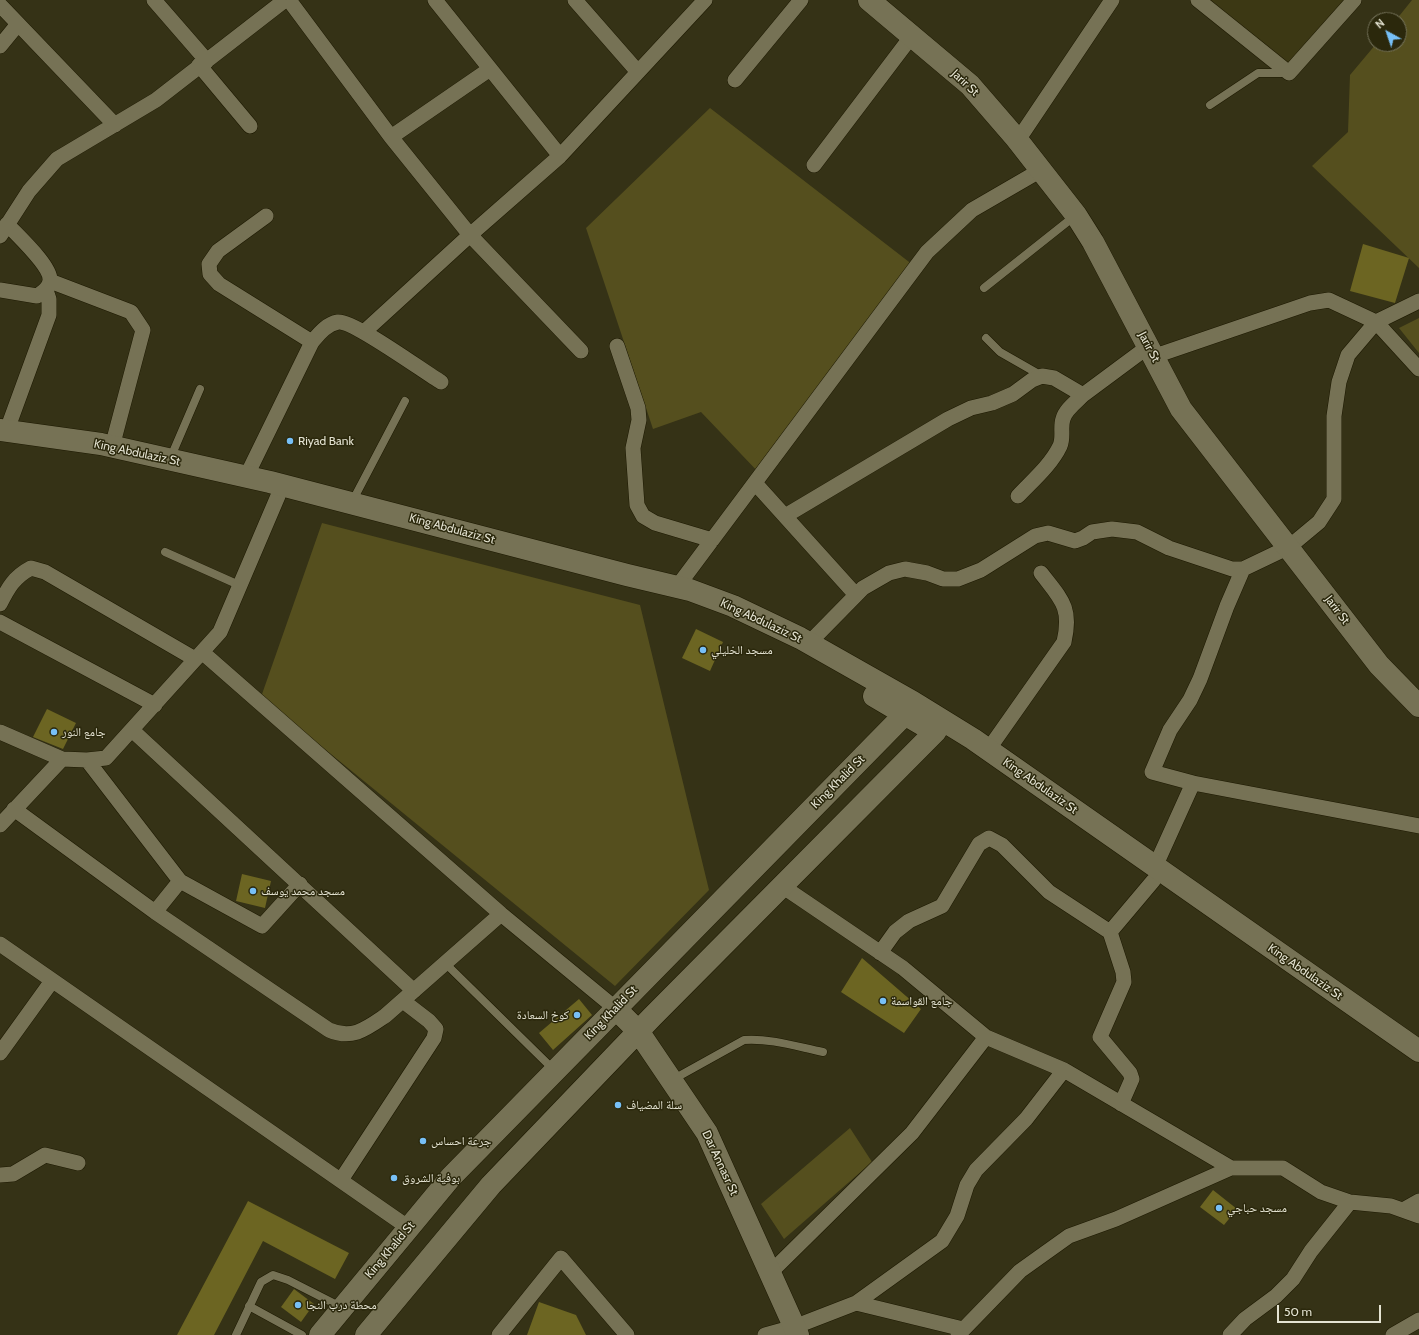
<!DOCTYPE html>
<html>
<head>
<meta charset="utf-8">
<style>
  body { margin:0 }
  #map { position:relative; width:1419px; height:1335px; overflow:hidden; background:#353216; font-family:Cabin,sans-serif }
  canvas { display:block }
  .north { position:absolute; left:1367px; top:12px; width:40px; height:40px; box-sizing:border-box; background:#2b280c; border:1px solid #75735b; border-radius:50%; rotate:320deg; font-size:11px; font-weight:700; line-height:16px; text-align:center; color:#e4e3d2 }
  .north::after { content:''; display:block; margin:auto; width:14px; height:18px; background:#77c0f7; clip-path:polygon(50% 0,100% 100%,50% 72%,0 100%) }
  .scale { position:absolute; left:1277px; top:1305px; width:104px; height:18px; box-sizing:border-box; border:2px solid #e4e3d2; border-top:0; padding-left:5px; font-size:12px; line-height:14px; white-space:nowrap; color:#e4e3d2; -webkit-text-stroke:3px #2b280c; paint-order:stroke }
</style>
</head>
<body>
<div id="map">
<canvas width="1419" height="1335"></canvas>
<div class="north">N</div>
<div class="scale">50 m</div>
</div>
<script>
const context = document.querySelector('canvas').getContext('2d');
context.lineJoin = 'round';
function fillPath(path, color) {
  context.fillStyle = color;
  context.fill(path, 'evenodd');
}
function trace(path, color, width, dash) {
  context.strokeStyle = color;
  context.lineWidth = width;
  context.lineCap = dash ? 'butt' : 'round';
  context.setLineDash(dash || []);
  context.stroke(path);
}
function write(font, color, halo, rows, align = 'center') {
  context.font = font + ' Cabin,"Noto Naskh Arabic",sans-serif';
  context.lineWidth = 3;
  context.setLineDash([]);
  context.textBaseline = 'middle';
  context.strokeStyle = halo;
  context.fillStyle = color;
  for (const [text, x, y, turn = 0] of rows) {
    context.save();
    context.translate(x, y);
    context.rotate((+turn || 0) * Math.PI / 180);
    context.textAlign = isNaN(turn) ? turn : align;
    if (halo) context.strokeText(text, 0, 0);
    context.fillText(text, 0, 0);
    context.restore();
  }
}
fillPath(new Path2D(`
  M1211 0H1348L1290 65Z`), '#3c3814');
fillPath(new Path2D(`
  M1412 0H1419V268L1312 166 1348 132 1350 75 1376 44H1399V20H1396Z
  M710 108 913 265 761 475 701 412 653 429 586 228Z
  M1419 318V353L1399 328Z
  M322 523 640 605 709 890 615 986 261 697Z
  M850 1128 872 1162 784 1239 761 1204Z`), '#554f1e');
fillPath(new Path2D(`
  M1363 244 1409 258 1395 303 1350 291Z
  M696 629 723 642 710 671 682 658Z
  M47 709 76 723 63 749 33 737Z
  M242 874 271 881 265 908 236 901Z
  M862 958 921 1009 904 1033 841 992Z
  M579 999 592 1015 553 1050 539 1033Z
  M1213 1190 1237 1209 1224 1225 1200 1207Z
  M248 1201 349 1253 335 1279 263 1241 214 1335H177Z
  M294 1289 314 1304 301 1322 281 1307Z
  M539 1302 576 1315 586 1335H527Z`), '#6c6522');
const lane = new Path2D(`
  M1210 105 1258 73H1288
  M984 288 1076 215
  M986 338 1000 352 1042 376
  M170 459 200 389
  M352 502 405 401
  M165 552 239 585
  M446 964 554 1070
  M672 1080 744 1040C770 1038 798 1047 823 1052
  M249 1306 302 1335
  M236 1335 261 1282 273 1275 288 1280 341 1307`);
const street = new Path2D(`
  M154 0 207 61
  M289 0 391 137 470 235 581 351
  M435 0 560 156
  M575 0 638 72
  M1198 0 1289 73 1354 0
  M0 5 115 125
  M0 46 18 24
  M199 65 250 126
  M735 80 801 0
  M391 137 490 69
  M1018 140 1112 0
  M814 165 911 37
  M266 216 218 251 209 264 210 274 219 284 312 342
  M0 236 29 191 57 159 156 100 285 0
  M50 281 131 312 143 330 112 447
  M0 290 37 296C43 292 50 288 50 280 51 266 18 236 7 224
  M364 332 470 235 560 156 705 0
  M617 346 638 408 639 420 633 448 637 505 643 516 655 523 712 540
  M1155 356 1310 303 1329 300 1376 322 1419 369
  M7 430 49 315V299L46 290
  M246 477 312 342C318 335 326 324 338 322 353 320 424 372 441 382
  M755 483 856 595
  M1018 496C1032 481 1051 465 1060 446 1064 437 1060 427 1063 419 1065 410 1076 402 1083 395
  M785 516 948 419 971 408 992 403 1013 394 1032 380 1042 376 1054 378 1083 395 1149 346
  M677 587 927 252 972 210 1041 170
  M0 604C8 588 14 577 31 568L45 572 195 659
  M0 622 155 705
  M809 643 863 588 889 573 905 569 927 573 943 579H958L981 570 1035 536 1048 533 1075 541 1083 538 1092 532 1112 529 1137 532 1169 548 1232 569H1243L1289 547 1319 522 1334 499V416L1339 382 1348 355 1376 322 1419 301
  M202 652 501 914 615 1008
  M132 730 414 991
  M0 732 62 759 87 760 106 758 220 632 278 496
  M988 750 1064 642C1072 607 1061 599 1041 573
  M87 760 180 881 262 926 300 884
  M1193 783 1152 772 1170 730 1190 700 1200 679 1227 606 1243 569
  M14 809 155 912 329 1030C352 1040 366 1029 385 1016L501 914
  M0 825 62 759
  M1155 867 1193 783 1419 826
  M782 886 903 968 986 1037 1064 1070 1231 1168
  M155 912 180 881
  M1110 932 1123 972 1124 982 1100 1037 1130 1073 1132 1079 1121 1104
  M0 944 409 1228
  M880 953 895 932 909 921 942 906 979 844 989 838 1002 845 1049 892 1110 932 1153 881
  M0 1053 52 981
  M0 1175 13 1174 45 1155 78 1163
  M341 1180 434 1038 436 1029 429 1021 403 1001
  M1403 1210 1419 1201
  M770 1273 912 1133 986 1037
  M856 1303 942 1241 957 1216 967 1185 976 1170 1026 1119 1064 1070
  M499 1335 561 1258 627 1335
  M765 1335 794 1327 856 1303 963 1329
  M958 1335 1020 1271 1069 1236 1116 1219 1231 1168H1283L1321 1192 1350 1202 1391 1206 1419 1216
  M1230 1335 1245 1319 1276 1296 1293 1279 1311 1251 1350 1202
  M1393 1335 1419 1320`);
const secondary = new Path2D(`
  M869 0 970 85 1015 137 1076 215 1093 242 1181 409 1379 665 1419 706
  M0 430 101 444 270 482 627 575 690 590 733 606 800 638 913 702 973 739 1419 1051
  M874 696 935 732
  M615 1008 638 1031 707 1133 798 1335
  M320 1335 451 1177 904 715 912 703
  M366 1335 491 1185 652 1017 935 732 942 721`);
trace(lane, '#1d1900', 9);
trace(street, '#1d1900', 16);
trace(secondary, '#1d1900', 23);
trace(lane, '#767255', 8);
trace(street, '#767255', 15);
trace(secondary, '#767255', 22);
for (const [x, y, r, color] of [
  [290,441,4,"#77c0f7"],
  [703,650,4,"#77c0f7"],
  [54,732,4,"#77c0f7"],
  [253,891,4,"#77c0f7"],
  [883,1001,4,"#77c0f7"],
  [577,1015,4,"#77c0f7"],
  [618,1105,4,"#77c0f7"],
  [423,1141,4,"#77c0f7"],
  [394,1178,4,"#77c0f7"],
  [1219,1208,4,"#77c0f7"],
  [298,1305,4,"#77c0f7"]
]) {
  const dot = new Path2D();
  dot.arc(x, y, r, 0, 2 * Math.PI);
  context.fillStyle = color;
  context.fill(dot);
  trace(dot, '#2b280c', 1.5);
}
write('12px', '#e4e3d2', '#2b280c', [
  ["Jarir St",965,83,43],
  ["Jarir St",1149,347,62],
  ["King Abdulaziz St",137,453,12],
  ["King Abdulaziz St",452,529,15],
  ["Jarir St",1337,610,53],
  ["King Abdulaziz St",761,621,25],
  ["King Khalid St",838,782,-45],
  ["King Abdulaziz St",1040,786,35],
  ["King Abdulaziz St",1305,972,35],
  ["King Khalid St",611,1013,-46],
  ["Dar Annasr St",720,1163,65],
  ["King Khalid St",390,1250,-50]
]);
write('12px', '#e4e3d2', '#2b280c', [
  ["Riyad Bank",298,441],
  ["مسجد الخليلي",711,650],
  ["جامع النور",62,732],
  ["مسجد محمد يوسف",261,891],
  ["جامع القواسمة",891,1001],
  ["كوخ السعادة",569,1015,"right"],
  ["سلة المضياف",626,1105],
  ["جرعة احساس",431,1141],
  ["بوفية الشروق",402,1178],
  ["مسجد حباجي",1227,1208],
  ["محطة درب النجا",306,1305]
], 'left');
</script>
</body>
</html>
